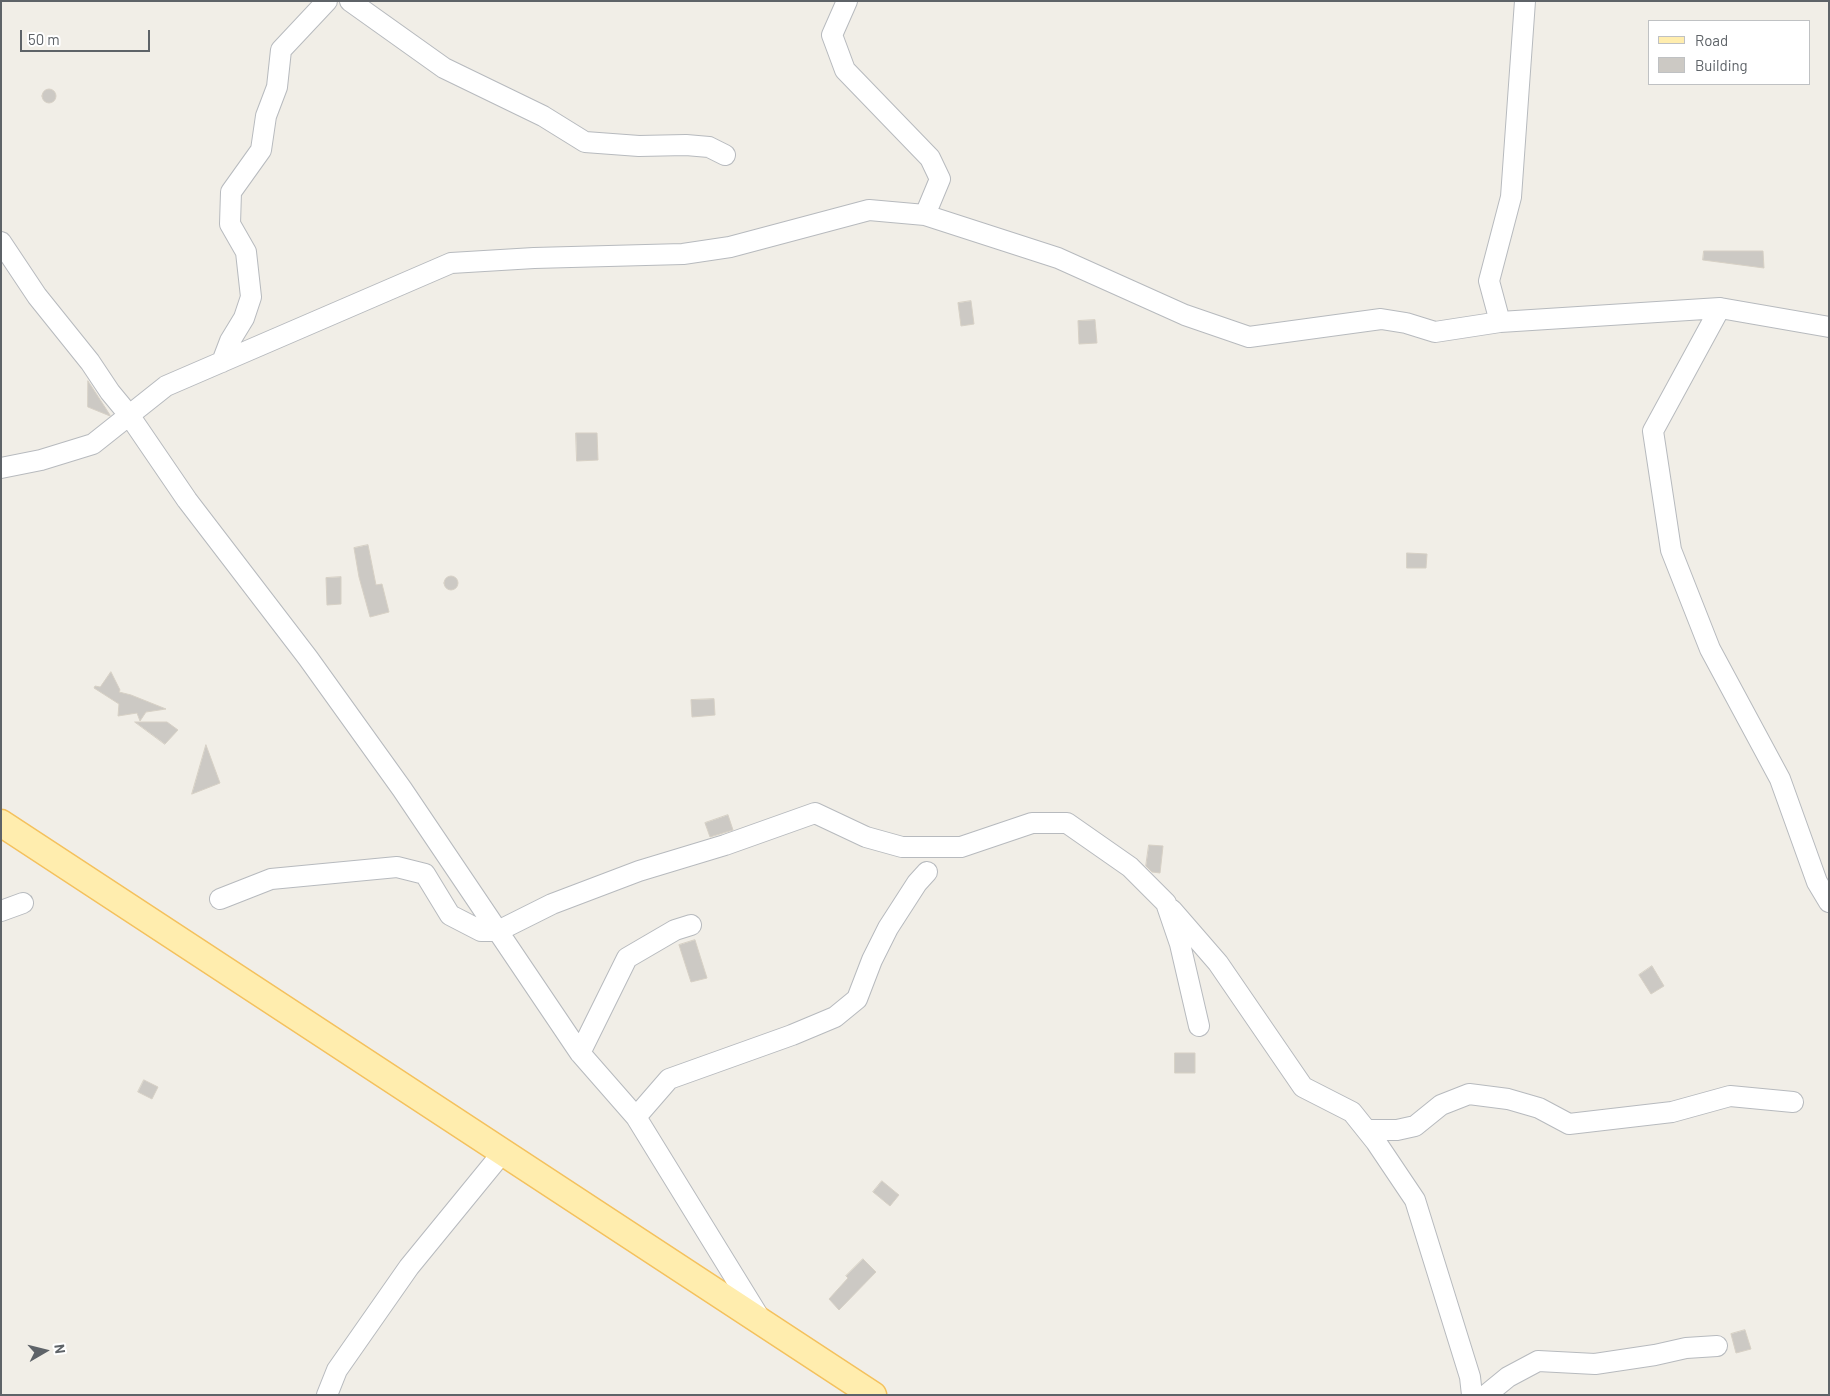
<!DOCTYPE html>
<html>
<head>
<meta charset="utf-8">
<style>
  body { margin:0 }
  #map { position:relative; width:1830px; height:1396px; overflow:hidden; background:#f1eee7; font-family:Barlow,sans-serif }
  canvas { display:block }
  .frame { position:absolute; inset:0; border:2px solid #5e6368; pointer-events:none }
  .legend { position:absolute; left:1648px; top:20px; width:162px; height:65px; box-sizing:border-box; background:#fff; border:1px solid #bfc1c3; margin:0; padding:6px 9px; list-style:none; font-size:15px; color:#5e6368 }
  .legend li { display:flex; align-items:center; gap:10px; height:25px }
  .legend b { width:25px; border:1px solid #bfc1c3 }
  .north { position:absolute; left:20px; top:1326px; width:50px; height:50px; -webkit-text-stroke:4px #fff; paint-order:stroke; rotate:82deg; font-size:14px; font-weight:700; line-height:20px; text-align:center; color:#5e6368 }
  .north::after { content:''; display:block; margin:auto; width:18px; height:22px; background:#5e6368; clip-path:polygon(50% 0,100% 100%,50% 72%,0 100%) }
  .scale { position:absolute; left:20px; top:30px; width:130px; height:22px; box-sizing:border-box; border:2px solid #5e6368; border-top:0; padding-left:6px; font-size:15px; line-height:18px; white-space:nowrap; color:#5e6368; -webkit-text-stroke:4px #fff; paint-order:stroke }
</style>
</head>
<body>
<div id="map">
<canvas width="1830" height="1396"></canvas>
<div class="frame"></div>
<ul class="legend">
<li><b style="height:6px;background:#ffedae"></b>Road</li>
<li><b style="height:14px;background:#ccc9c4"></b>Building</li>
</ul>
<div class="north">N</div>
<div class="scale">50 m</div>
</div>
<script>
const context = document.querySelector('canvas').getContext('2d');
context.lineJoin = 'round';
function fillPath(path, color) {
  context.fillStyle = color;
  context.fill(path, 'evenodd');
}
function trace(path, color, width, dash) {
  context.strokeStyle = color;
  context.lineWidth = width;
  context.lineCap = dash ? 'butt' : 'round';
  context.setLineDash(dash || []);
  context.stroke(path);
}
const building = new Path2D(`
  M42 96a7 7 0 1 1 14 0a7 7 0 1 1-14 0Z
  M1704 251H1763L1764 268 1703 260Z
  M971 301 974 324 961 326 958 303Z
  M1095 320 1097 343 1079 344 1078 321Z
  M88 381 110 415V416L88 407Z
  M576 433H597L598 460 577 461Z
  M368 545 376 585 382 584 389 612 370 617 359 577 354 548Z
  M1407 553 1427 554 1426 568H1407Z
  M444 583a7 7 0 1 1 14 0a7 7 0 1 1-14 0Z
  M341 577V604L327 605 326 578Z
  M111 672 120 690 119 692 131 695 166 709 146 712 140 721 137 713 118 716 119 704 94 688 95 686 100 687Z
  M714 699 715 715 692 717 691 700Z
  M135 722H167L178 730 165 744Z
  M206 745 220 783 192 794Z
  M728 815 733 830 710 837 705 823Z
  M1149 845 1163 846 1160 873 1152 872 1146 866Z
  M695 940 707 978 691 982 679 945Z
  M1652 966 1664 986 1651 994 1639 975Z
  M1175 1053H1195V1073H1175Z
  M144 1080 158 1087 152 1099 138 1092Z
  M882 1181 899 1195 890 1206 873 1192Z
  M863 1259 876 1272 839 1310 829 1299 848 1278 846 1276Z
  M1745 1330 1751 1349 1736 1353 1731 1334Z`);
fillPath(building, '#ccc9c4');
trace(building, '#d6d0c5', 1);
const minor = new Path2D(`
  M350 1 444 68 543 116 585 142 639 146 686 145 709 147 725 155
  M847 1 832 35 845 70 930 158 940 179 925 215
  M1 242 37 296 90 362 110 392 129 415 187 500 308 658 402 789 580 1053 636 1117 761 1320
  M1720 308 1653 431 1671 550 1710 649 1780 779 1817 882 1829 902
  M1500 322 1489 281 1511 197 1525 1
  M222 362 230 341 244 318 251 297 246 252 230 224 231 192 261 150 266 116 277 87 281 50 327 1
  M1 468 41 460 93 444 166 386 451 263 534 258 683 254 730 247 869 210 925 215 1058 258 1185 315 1249 337 1381 319 1406 323 1435 332 1500 322 1720 308 1829 327
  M220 899 271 879 397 867 425 874 450 915 481 931H498L552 904 639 871 725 845 815 813 866 837 902 847H961L1032 823H1067L1130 867 1166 903 1180 944 1199 1026
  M1172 910 1218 963 1303 1087 1352 1112 1376 1142 1415 1200 1470 1377 1472 1395
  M1 911 23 903
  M580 1053 627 958 675 930 691 925
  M636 1117 669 1079 792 1035 835 1017 857 999 872 960 888 928 917 883 927 872
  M1367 1130H1397L1415 1126 1441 1105 1469 1094 1508 1099 1539 1108 1569 1124 1672 1112 1730 1096 1793 1102
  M327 1395 337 1370 409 1267 503 1152
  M1486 1395 1508 1377 1538 1361 1595 1364 1655 1355 1686 1348 1717 1346`);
const major = new Path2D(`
  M1 823 873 1395`);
trace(minor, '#b7babe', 22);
trace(major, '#f4c15d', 29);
trace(minor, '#fff', 20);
trace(major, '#ffedae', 26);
</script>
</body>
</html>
